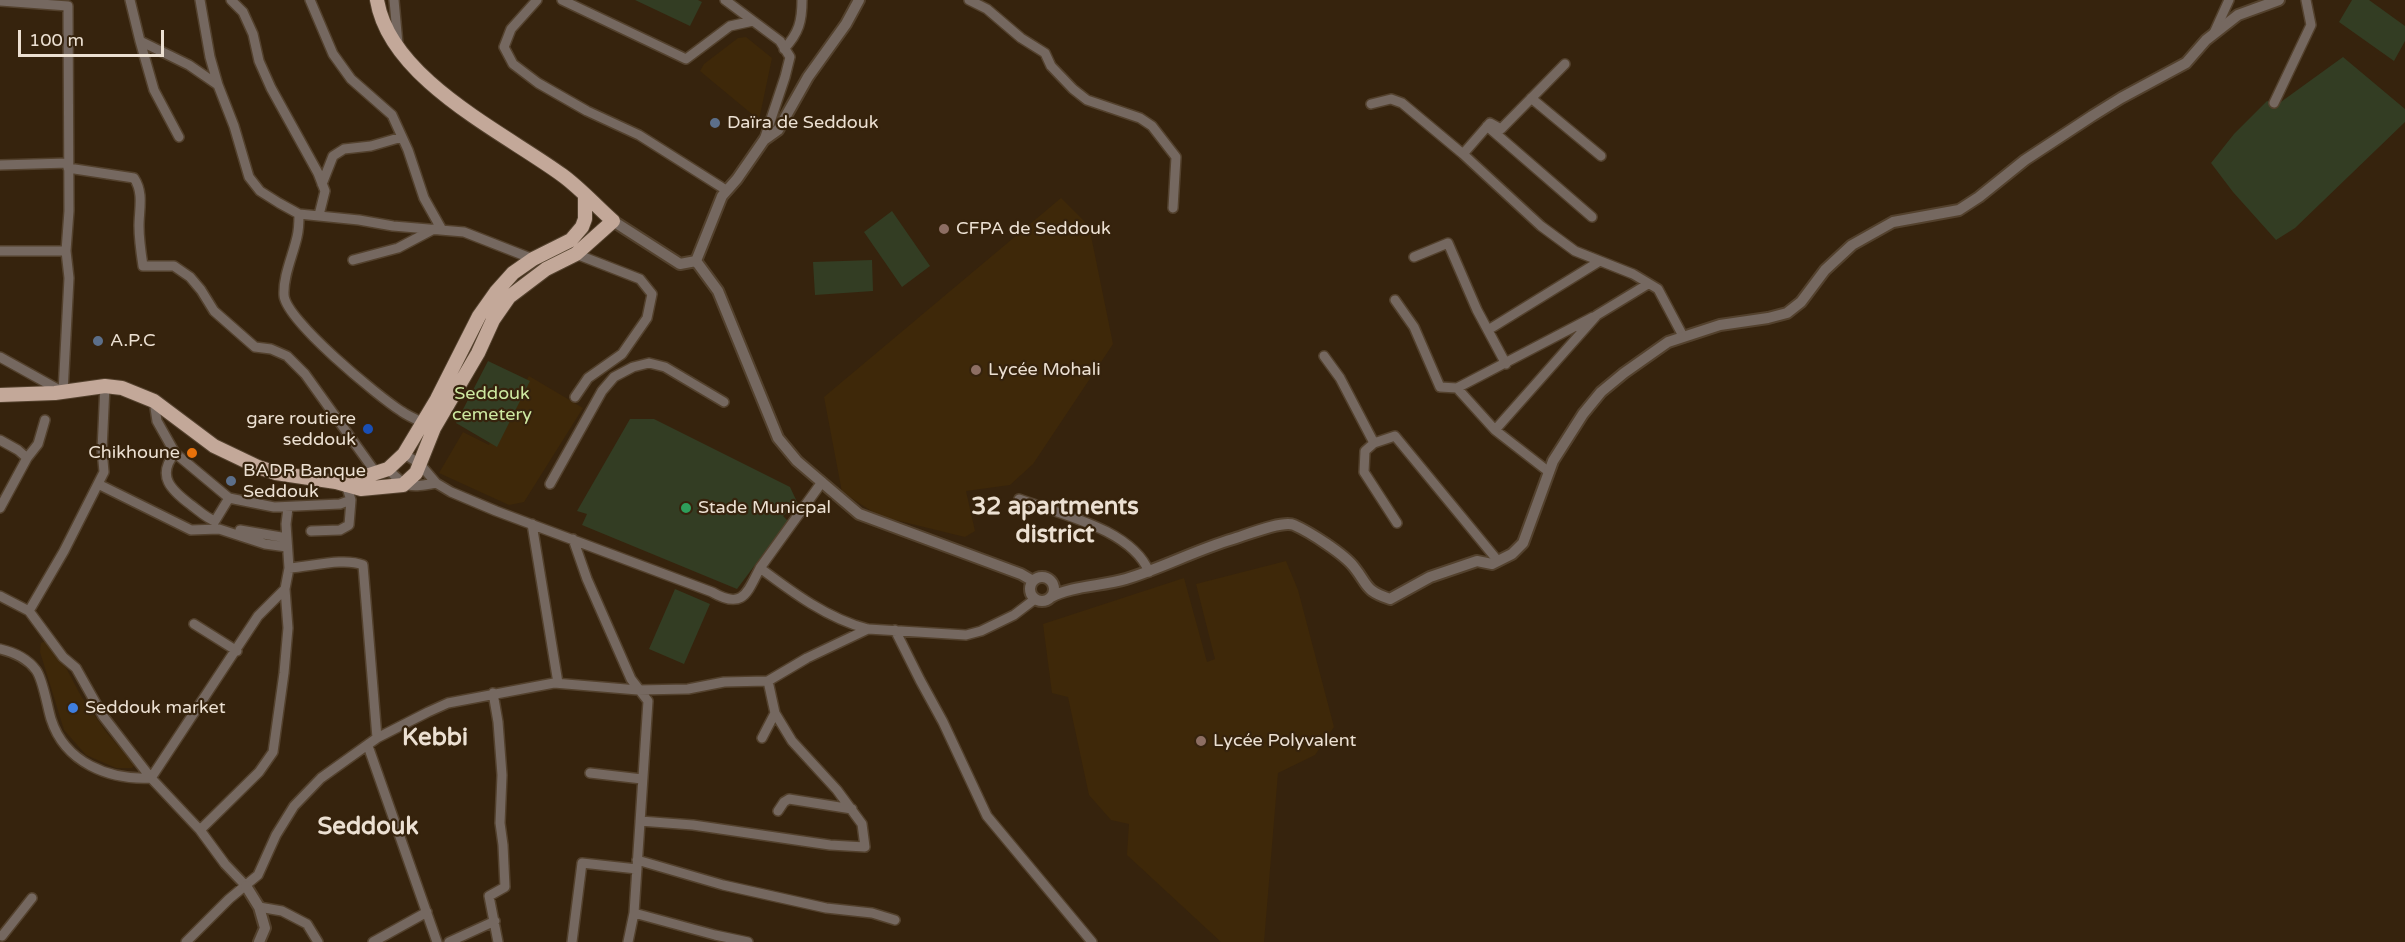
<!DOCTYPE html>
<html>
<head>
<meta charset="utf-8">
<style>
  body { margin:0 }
  #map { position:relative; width:2405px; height:942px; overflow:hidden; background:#36230d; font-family:"Varela Round",sans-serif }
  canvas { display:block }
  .scale { position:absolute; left:18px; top:30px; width:146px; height:27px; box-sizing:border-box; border:3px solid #ece0d2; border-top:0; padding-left:8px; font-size:18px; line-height:21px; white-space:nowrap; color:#ece0d2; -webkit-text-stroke:4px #36230d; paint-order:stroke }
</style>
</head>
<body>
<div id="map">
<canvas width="2405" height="942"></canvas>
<div class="scale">100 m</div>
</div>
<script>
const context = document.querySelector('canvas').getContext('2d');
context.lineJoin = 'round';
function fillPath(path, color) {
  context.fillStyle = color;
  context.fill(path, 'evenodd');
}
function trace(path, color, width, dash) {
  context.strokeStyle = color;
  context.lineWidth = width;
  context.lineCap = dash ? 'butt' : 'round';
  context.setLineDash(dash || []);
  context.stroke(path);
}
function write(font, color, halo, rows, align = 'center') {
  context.font = font + ' "Varela Round",sans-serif';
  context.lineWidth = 4.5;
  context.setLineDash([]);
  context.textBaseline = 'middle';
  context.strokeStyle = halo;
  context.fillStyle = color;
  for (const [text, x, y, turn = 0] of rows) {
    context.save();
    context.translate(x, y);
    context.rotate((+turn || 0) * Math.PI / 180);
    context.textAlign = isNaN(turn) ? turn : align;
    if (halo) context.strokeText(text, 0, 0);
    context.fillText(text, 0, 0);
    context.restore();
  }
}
fillPath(new Path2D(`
  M746 37 772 58 759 120 700 71 704 64 738 38Z
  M1061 198 1089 226 1113 344 1033 464 1010 485 966 491 975 531 965 537 879 516 842 492 824 397Z
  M529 376 583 408 524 502 509 505 439 473 463 432 489 445 493 434Z
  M1286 561 1298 590 1334 727 1315 755 1278 773 1264 942H1221L1127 855 1129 824 1111 820 1089 795 1068 697 1052 693 1043 624 1184 578 1207 662 1215 659 1196 584Z
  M47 640 63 662 81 696 107 733 135 765 132 768H116L86 755 64 730 40 652 41 643Z`), '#3e2809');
fillPath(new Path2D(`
  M635 0H698L702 2 690 26Z
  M2352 0H2369L2405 26V41L2394 61 2339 22Z
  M2343 57 2405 109V122L2295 228 2276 240 2233 192 2211 163 2234 134 2267 101 2278 104Z
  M892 211 930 266 902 287 864 232Z
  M872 260 873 291 815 295 813 262Z
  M488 361 530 381 497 447 456 423Z
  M630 419H654L790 487 798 504 783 516 788 521 737 589 582 525 587 514 577 511Z
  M675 589 710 604 684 664 649 649Z`), '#333d23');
const minor = new Path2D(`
  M130 0 140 41 189 65 218 85 234 126 249 177 260 191 279 203 299 214 359 220 393 226 464 232 533 259
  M200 0 210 57 218 85
  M231 0 243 12 253 34 259 61 271 88 318 173 325 191 319 215
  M310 0 333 54 351 79 392 115 408 150 424 198 442 230
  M394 0 398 44
  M537 0 511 29 504 47 513 64 538 83 587 111 639 135 726 190
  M562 0 686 59 730 26 753 21
  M725 0 780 41 790 57 785 77 764 140
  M969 0 987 9 1021 38 1045 53 1051 66 1073 89 1087 100 1140 118 1152 126 1176 157 1173 208
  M0 1 68 6 69 211 66 251
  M2214 33 2229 0
  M140 41 154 90 179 137
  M784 49C799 33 802 21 802 0
  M1531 98 1601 156
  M2274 103 2311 25 2306 0
  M1371 104 1391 99 1402 103 1463 154 1541 226 1575 251 1633 274 1658 289 1683 336
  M1487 126 1592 217
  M1463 154 1490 123 1501 129 1565 64
  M0 165 68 163
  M68 168 134 178C144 193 139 209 139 226 139 240 141 253 143 266H174L190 277 201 290 214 311 255 347 271 349 287 356 305 374 376 473
  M322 184 333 156 344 149 371 146 402 137
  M299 214C299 221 299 229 297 237 293 255 283 276 284 295 285 320 379 397 401 411 408 416 415 419 422 422
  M0 251H66L69 278 63 392 0 357
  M1414 257 1448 243 1477 310 1506 364
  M353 260 398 248 434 229
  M1395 300 1414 327 1440 387 1457 388 1495 430 1549 472
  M1488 330 1600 261
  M1324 356 1340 378 1374 443 1395 436 1498 561
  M105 386 102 450 104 472 64 551 29 611 63 657 76 668 103 716 151 778
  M1457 388 1593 317
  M575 397 588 378 622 354 647 318 652 294 640 279 576 254
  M154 401 157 421 175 453 229 498 274 507 340 504 351 500
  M1495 430 1597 315 1648 284
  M0 440 18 450 27 458 0 508
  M1374 443 1365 451 1364 472 1397 523
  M175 453C156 476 171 490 191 505 198 510 206 518 215 521L229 498
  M404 454 419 463 436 483 451 492 496 511 712 592C743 610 747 593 760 568 792 592 828 619 868 629L966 635 981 631 1014 615 1035 599
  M27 458 38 444 45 420
  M388 469C406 488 409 488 436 483
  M98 484 191 530 219 529 265 544 287 547
  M550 484 602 391 614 377 633 367 649 363 665 367 724 402
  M1019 499C1059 514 1132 529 1149 572
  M532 524 558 683
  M240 530 287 538
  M311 531 340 530 349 525 351 500 346 485
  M573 539 587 579 631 679 648 701 634 913 628 942
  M289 568C310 567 344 557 363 565L377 738
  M760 568 822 482
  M0 596 29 611
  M194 624 237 651
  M895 630 920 680 943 722 987 816 1092 942
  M0 649C13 652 27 658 36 670 43 679 47 706 51 719 65 763 109 780 151 778
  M493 693 498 722 502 775 500 823 503 845 505 887 489 896 498 942
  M762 738 775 713
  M368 746 437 942
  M590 773 642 779
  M778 811 784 802 789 799 852 809
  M640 821 693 825 830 845 865 847 862 824 837 790 792 741 775 713 768 681
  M200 830 151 778 258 616 285 589
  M637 860 723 885 826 908 872 913 895 920
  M246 886 225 864 200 830 259 772 273 752 284 673 288 628 285 589 289 568 286 524 288 508
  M259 907 282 911 307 924 318 942
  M634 913 715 935 748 942
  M2 936 32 898
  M186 942 229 899 258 875 276 835 294 806 321 778 377 738 428 712 448 703 554 683 638 690 688 689 724 682 768 681 807 658 868 629
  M373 942 427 912
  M449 942 495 921
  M572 942 582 863 637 869`);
const tertiary = new Path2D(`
  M613 221 680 264 696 261 722 196 737 179 764 140 778 130 808 77 846 24 859 0
  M696 261 718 291 778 438 797 461 859 514 1021 574 1033 581
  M1030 589a12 12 0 1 1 24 0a12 12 0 1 1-24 0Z
  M1051 597C1071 586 1103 586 1126 579 1162 568 1196 550 1233 539 1246 535 1283 520 1294 525 1310 532 1344 554 1354 567 1369 586 1364 590 1390 599L1430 577 1477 561 1492 564 1512 554 1523 543 1553 461 1583 414 1601 392 1624 373 1668 342 1720 325 1768 318 1787 313 1801 302 1825 270 1852 245 1893 222 1959 210 1979 197 2025 160 2092 116 2121 98 2186 63 2206 40 2238 15 2279 0
  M246 886 259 907 265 928 259 942`);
const primary = new Path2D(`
  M0 395 55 393 105 386 122 388 154 401 214 446 258 467 276 473 336 482 361 489 403 485 416 473 434 428 478 353 493 320 509 297 546 269 576 254 613 221C596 206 580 188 562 175 503 132 390 79 377 0
  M346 485 357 479 388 469 404 454 437 399 479 316 496 292 513 273 533 259 571 240 582 227 585 219V196`);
trace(minor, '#53412d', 12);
trace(tertiary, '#53412d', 14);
trace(primary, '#53412d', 16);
trace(minor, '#756860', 9);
trace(tertiary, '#756860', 10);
trace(primary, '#c3a899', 14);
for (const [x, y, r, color] of [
  [715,123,6,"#5c6f8a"],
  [944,229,6,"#8d6e63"],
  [98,341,6,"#5c6f8a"],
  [976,370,6,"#8d6e63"],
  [368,429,6,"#1a4fb4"],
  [192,453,6,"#e8710a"],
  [231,481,6,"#5c6f8a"],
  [686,508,6,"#2e9e5b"],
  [73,708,6,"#3f7fe0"],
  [1201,741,6,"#8d6e63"]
]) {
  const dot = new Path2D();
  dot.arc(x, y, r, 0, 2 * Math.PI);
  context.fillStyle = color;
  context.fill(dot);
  trace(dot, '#36230d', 2);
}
write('18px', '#ece0d2', '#36230d', [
  ["Daïra de Seddouk",727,123],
  ["CFPA de Seddouk",956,229],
  ["A.P.C",110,341],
  ["Lycée Mohali",988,370],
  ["gare routiere",356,419,"right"],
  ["seddouk",356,440,"right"],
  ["Chikhoune",180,453,"right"],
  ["BADR Banque",243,471],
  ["Seddouk",243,492],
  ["Stade Municpal",698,508],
  ["Seddouk market",85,708],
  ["Lycée Polyvalent",1213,741]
], 'left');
write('18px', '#cee9a1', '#36230d', [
  ["Seddouk",492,394],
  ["cemetery",492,415]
]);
write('bold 24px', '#ece0d2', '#36230d', [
  ["32 apartments",1055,508],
  ["district",1055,536],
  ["Kebbi",435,739],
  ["Seddouk",368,828]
]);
</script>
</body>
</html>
